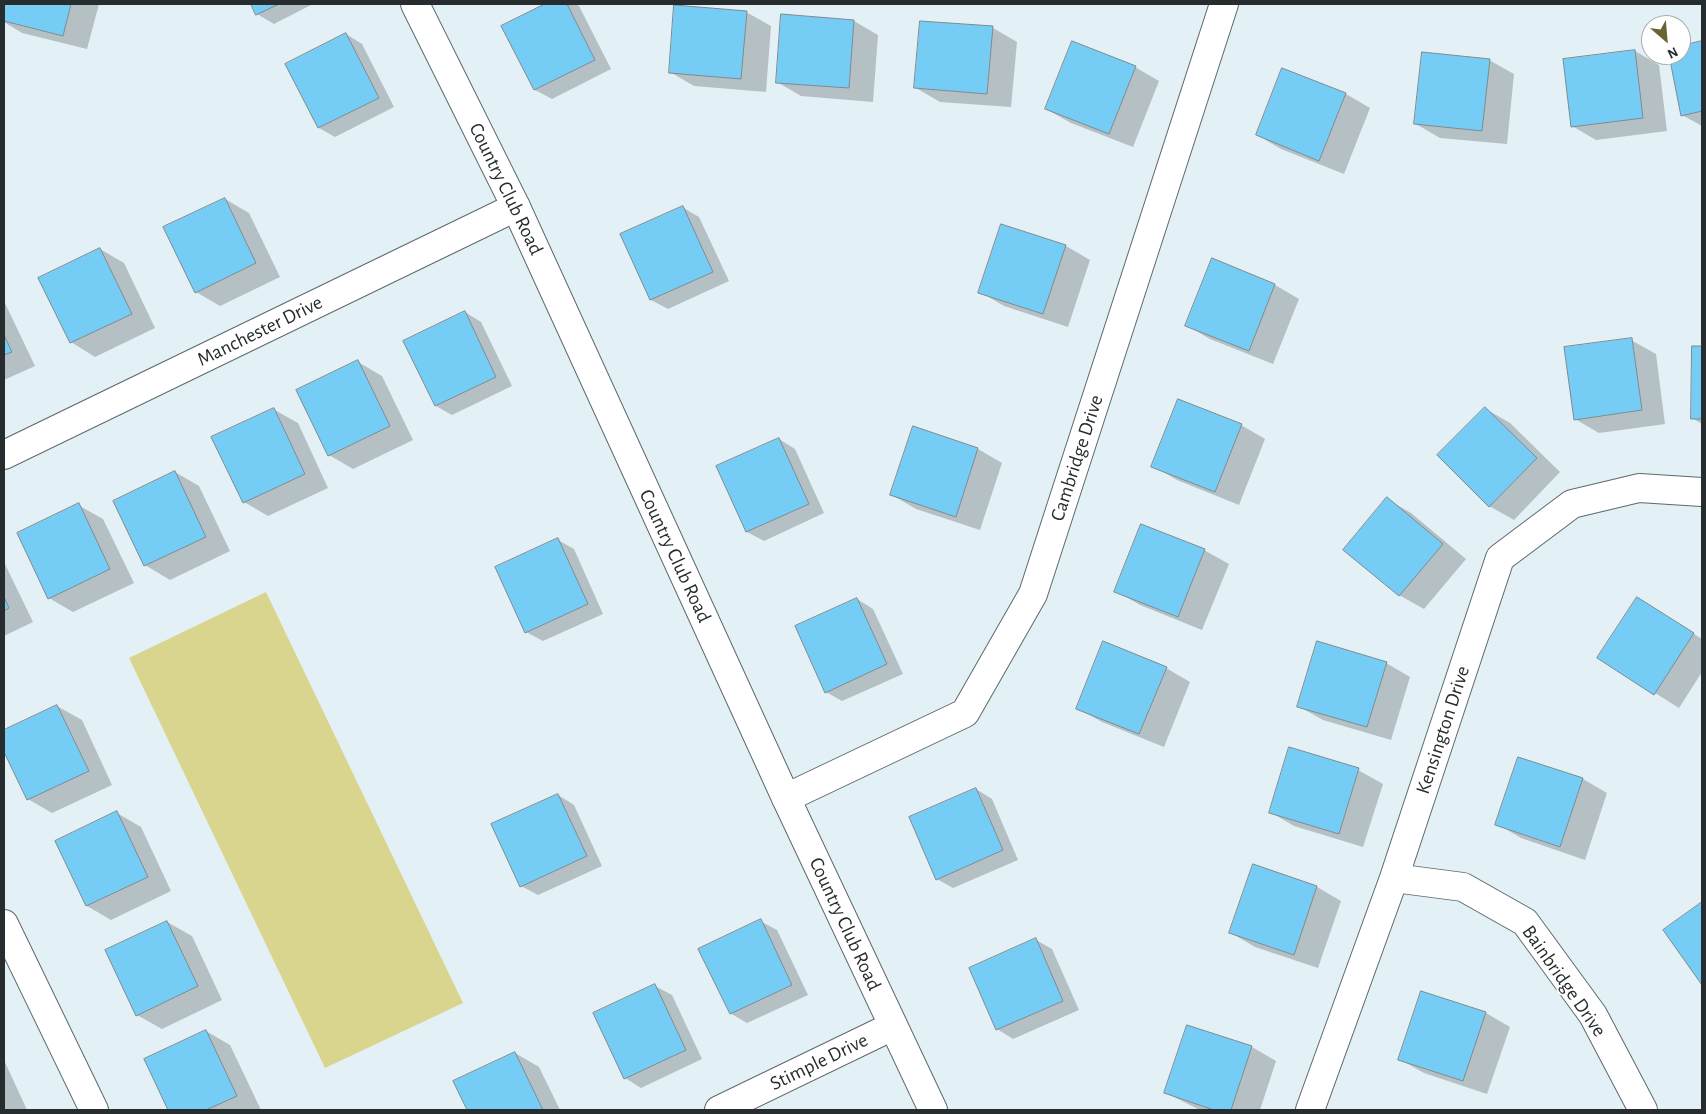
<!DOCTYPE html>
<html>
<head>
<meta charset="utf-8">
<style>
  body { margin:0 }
  #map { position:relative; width:1706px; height:1114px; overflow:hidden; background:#e3f0f6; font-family:"Alegreya Sans",sans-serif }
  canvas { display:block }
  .frame { position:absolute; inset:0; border:5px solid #272c2e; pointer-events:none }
  .north { position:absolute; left:1641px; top:15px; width:50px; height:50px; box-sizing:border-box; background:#fff; border:1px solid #a9abab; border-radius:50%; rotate:153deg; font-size:14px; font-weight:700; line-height:20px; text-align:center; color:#272c2e }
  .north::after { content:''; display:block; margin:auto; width:18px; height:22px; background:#686532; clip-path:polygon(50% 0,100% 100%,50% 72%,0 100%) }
</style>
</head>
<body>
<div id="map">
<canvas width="1706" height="1114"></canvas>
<div class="frame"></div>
<div class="north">N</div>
</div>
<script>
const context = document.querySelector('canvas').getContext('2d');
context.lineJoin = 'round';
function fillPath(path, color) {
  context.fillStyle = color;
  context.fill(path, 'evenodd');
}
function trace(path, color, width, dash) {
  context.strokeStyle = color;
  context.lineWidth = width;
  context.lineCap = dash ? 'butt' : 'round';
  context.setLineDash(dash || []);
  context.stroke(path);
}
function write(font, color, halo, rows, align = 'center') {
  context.font = font + ' "Alegreya Sans",sans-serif';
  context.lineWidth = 4;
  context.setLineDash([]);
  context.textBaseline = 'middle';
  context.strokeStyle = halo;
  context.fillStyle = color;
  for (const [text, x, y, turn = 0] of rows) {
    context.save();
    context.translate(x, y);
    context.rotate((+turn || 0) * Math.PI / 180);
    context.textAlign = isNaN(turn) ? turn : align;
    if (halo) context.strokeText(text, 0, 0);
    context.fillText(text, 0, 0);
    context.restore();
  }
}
fillPath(new Path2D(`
  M266 592 463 1003 325 1068 129 658Z`), '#d9d58f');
fillPath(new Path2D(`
  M4 4H99L87 49 22 33 4 22Z
  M252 4H313L274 24 257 14Z
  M548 4H575L579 6 611 69 552 99 535 90 503 26Z
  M746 12 771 26 766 92 694 86 670 72Z
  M783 16 854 21 878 35 873 102 801 96 777 82Z
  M993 28 1017 42 1011 107 940 102 916 88Z
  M346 34 362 44 394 107 335 137 319 128Z
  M1702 42V126L1682 115 1670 55H1681V47Z
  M1635 51 1659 65 1667 131 1596 140 1572 126Z
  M1489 60 1514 74 1507 144 1440 138 1416 124Z
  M1135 67 1159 81 1133 147 1071 123 1046 109Z
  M1283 69 1346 94 1370 108 1344 174 1281 149 1257 135Z
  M225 199 249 213 280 277 220 306 196 292Z
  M682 207 699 217 729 281 668 309 651 300 622 235Z
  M1002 225 1066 246 1090 260 1068 327 1004 306 980 292Z
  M100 249 124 263 155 328 95 357 71 342Z
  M1212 260 1275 285 1299 299 1273 364 1210 339 1186 325Z
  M4 301 35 366 4 380Z
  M465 312 481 322 512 386 452 415 436 406Z
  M1631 340 1656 354 1665 424 1599 433 1575 419Z
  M1693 347H1702V424L1692 418Z
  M358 362 382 376 413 440 353 469 329 455Z
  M273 409 298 423 328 488 268 516 244 502Z
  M1486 409 1510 423 1560 472 1514 520 1489 506Z
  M1241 425 1265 439 1239 505 1177 480 1153 466Z
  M914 428 978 449 1002 463 980 530 916 509 892 495Z
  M779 439 795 449 824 513 764 541 747 532 718 467Z
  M175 472 199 486 230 551 170 580 145 565 115 501Z
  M1387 499 1411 513 1466 559 1424 609 1399 595Z
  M78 505 103 519 134 583 73 612 49 598Z
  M558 540 574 549 603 614 543 641 526 632Z
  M1204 550 1229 564 1202 630 1140 605 1116 591Z
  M4 562 33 622 4 636Z
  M1637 598 1702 639V672L1679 708 1599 658Z
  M857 599 873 609 903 674 842 701 826 692Z
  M1386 663 1410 677 1391 740 1323 720 1298 706Z
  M1166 668 1190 682 1164 747 1102 722 1077 708Z
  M57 706 82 720 112 785 52 813 28 799 4 749V732Z
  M1519 758 1583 779 1607 793 1585 860 1521 838 1497 824Z
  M1358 770 1383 784 1363 847 1294 826 1270 812Z
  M976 789 992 799 1018 860 953 888 937 879Z
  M558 795 574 805 602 866 538 895 521 886Z
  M117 813 141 827 171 891 111 920 87 906Z
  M1253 866 1317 887 1341 901 1318 968 1255 947 1231 933Z
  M1702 903V983L1664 930Z
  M760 921 777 930 808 995 747 1023 730 1013Z
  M167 922 192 936 222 1000 162 1029 137 1015Z
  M1036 940 1052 949 1079 1010 1013 1039 997 1029Z
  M655 986 672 995 702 1059 641 1088 625 1078Z
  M1422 992 1486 1013 1510 1027 1487 1094 1424 1073 1399 1059Z
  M1188 1026 1252 1047 1276 1061 1260 1110H1200L1166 1093Z
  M206 1031 230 1045 261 1110H169L146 1060Z
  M515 1053 539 1067 560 1110H468L455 1082Z
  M4 1060 27 1110H4Z`), '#0003');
const building = new Path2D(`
  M4 4H71L63 36 4 21Z
  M251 4H279L256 15Z
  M545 4H567L595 60 534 90 501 26Z
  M674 5 747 11 741 79 669 73Z
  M781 14 854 20 849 88 776 83Z
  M920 21 993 26 987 94 914 88Z
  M346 33 379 98 318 128 285 64Z
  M1072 41 1136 66 1109 134 1045 109Z
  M1702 41V111L1681 116 1669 55H1681V46Z
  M1635 50 1643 118 1571 127 1563 59Z
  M1422 52 1490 59 1482 131 1414 124Z
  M1282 68 1346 93 1319 161 1256 135Z
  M225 198 256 263 195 293 163 227Z
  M683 206 713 272 650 300 620 234Z
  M1001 224 1066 245 1043 314 978 293Z
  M100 248 132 314 70 343 38 278Z
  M1212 258 1275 284 1249 351 1185 326Z
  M465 311 496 377 435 406 403 341Z
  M4 335 12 352 4 355Z
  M1632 338 1642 410 1574 420 1564 347Z
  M1692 346H1702V419H1691Z
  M358 360 390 426 328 456 296 390Z
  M1178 399 1242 424 1215 492 1151 467Z
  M1485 407 1537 458 1489 507 1437 455Z
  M274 408 305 474 243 503 211 437Z
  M913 426 978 448 956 517 890 495Z
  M779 438 809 504 746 532 716 466Z
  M175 471 206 537 144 566 113 501Z
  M1387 497 1443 544 1399 596 1343 550Z
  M79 503 110 569 48 599 17 533Z
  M1141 524 1205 549 1178 617 1114 592Z
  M558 538 588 604 525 633 495 567Z
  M4 597 9 608 4 611Z
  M1637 597 1694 633 1654 695 1597 658Z
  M857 598 887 664 825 693 795 626Z
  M1103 641 1167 667 1139 734 1076 709Z
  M1317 641 1387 662 1367 727 1297 707Z
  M57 705 89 771 27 800 4 752V730Z
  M1289 747 1359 768 1339 834 1269 813Z
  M1518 757 1583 778 1560 847 1495 825Z
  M976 788 1003 850 936 880 909 817Z
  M558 794 587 856 520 887 491 824Z
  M117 811 148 877 86 906 55 841Z
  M1253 864 1317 886 1294 955 1229 933Z
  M1702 902V985L1663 930Z
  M761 919 792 985 730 1014 698 949Z
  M167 921 198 986 136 1016 105 950Z
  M1036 938 1063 1001 996 1030 969 968Z
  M655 984 686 1050 624 1079 593 1013Z
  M1421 991 1486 1012 1463 1081 1398 1060Z
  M1187 1025 1252 1046 1231 1110H1214L1164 1093Z
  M206 1030 237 1096 206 1110H168L144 1059Z
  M515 1052 543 1110H467L453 1081Z`);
fillPath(building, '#75cdf5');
trace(building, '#7e8a90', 1);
const minor = new Path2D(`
  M4 455 516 207
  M786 798 965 713 1033 594 1224 4
  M1394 878 1463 887 1525 922 1593 1015 1643 1110
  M4 924 94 1110
  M719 1110 893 1026
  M1310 1110 1394 878 1500 558 1572 504 1639 488 1702 492`);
const tertiary = new Path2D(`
  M415 4 516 207 786 798 933 1110`);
trace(minor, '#5d696e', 30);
trace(tertiary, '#5d696e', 30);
trace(minor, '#fff', 28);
trace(tertiary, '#fff', 28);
write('20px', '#272c2e', '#fff', [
  ["Country Club Road",506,189,64],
  ["Manchester Drive",260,331,-26],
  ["Cambridge Drive",1077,458,-72],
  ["Country Club Road",675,556,65],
  ["Kensington Drive",1443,730,-72],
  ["Country Club Road",845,924,65],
  ["Bainbridge Drive",1564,981,55],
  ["Stimple Drive",819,1062,-26]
]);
</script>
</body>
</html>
